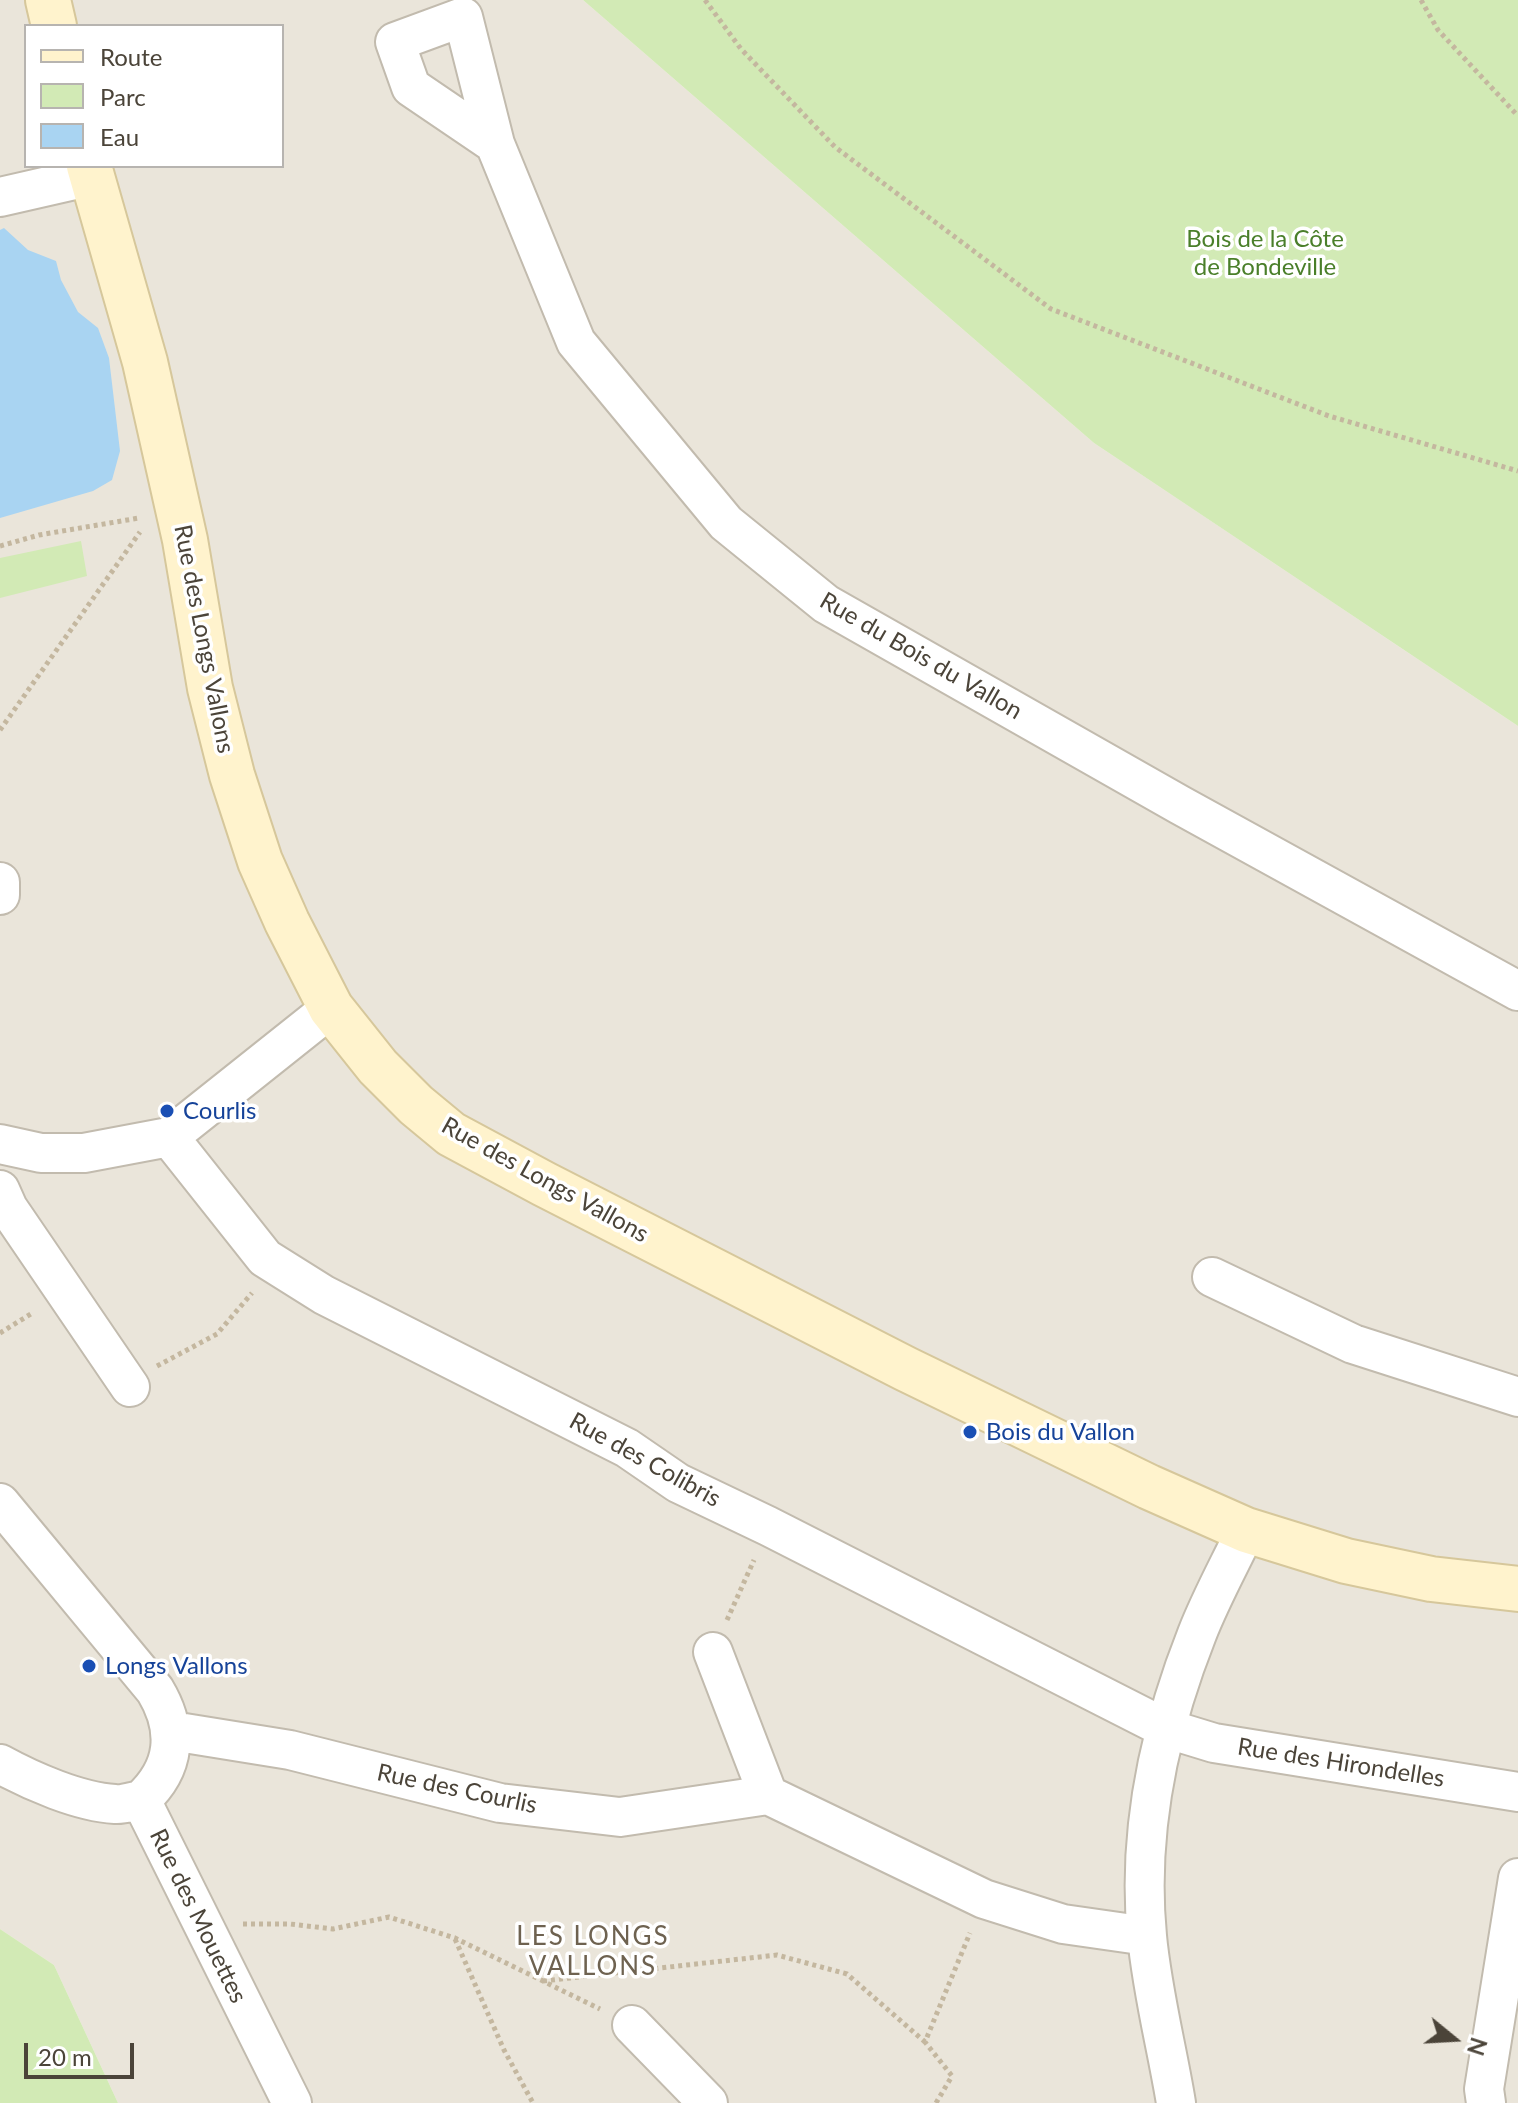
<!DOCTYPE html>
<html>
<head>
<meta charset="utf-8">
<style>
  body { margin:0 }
  #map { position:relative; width:1518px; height:2103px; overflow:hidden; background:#f6f3ec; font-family:Lato,sans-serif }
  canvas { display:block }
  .legend { position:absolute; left:24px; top:24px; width:260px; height:144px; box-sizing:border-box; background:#fff; border:2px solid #b7b4b0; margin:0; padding:10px 14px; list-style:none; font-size:24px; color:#4b4439 }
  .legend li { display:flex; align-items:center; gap:16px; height:40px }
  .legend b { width:40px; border:2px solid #b7b4b0 }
  .north { position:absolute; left:1414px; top:1999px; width:80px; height:80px; -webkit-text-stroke:6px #fff; paint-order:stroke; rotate:108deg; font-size:22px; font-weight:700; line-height:32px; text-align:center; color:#4b4439 }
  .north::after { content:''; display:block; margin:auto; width:28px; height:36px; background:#4b4439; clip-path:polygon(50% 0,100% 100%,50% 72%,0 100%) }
  .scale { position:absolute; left:24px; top:2043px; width:110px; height:36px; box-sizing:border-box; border:4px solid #4b4439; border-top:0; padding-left:10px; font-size:24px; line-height:28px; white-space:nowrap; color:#4b4439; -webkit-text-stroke:6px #fff; paint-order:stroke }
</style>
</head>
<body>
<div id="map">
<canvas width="1518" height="2103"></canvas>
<ul class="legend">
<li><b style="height:10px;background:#fff3cd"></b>Route</li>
<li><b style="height:22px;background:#d2eab5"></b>Parc</li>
<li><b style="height:22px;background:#a9d4f2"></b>Eau</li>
</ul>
<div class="north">N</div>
<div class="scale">20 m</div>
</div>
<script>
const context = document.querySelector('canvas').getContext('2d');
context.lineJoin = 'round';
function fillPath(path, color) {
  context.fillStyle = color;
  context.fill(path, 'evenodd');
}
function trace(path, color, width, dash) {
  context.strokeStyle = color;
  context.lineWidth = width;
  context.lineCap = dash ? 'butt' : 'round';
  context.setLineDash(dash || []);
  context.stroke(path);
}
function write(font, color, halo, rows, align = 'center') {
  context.font = font + ' Lato,sans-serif';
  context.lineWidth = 7;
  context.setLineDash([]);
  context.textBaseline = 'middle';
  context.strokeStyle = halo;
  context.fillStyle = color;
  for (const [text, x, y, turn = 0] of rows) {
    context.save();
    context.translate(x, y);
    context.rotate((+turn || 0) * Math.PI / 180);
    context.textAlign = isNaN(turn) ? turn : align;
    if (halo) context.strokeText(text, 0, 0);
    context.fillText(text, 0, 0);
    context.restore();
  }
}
fillPath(new Path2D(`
  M0 0H583L1094 443 1518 726V2103H118L54 1965 0 1929ZM26 26H282V166H26Z`), '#eae5da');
fillPath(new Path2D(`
  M583 0H1518V726L1094 443Z
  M81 541 87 576 0 598V558Z
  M0 1929 54 1965 118 2103H0Z`), '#d2eab5');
fillPath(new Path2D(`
  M4 228 28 250 56 261 61 280 78 312 98 328 109 358 120 451 112 480 93 491 0 518V230Z`), '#a9d4f2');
const street = new Path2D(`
  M495 144 411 87 395 42 463 17 495 144 576 342 726 523 826 604 1180 805 1518 991
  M0 197 92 176
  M0 882V895
  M169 1137 265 1258 324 1295 627 1448 678 1483 768 1526 1165 1728 1214 1743 1518 1792
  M0 1144 41 1153H84L169 1137 331 1008
  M0 1190 8 1208 130 1387
  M1212 1277 1353 1344 1518 1397
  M0 1503 155 1690C179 1730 176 1768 141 1800
  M713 1652 768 1795
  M172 1731 290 1750 500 1803 620 1817 768 1795 984 1899 1063 1924 1147 1936
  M0 1764C31 1781 79 1802 115 1804 123 1805 133 1801 141 1800
  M141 1800 292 2103
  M632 2025 708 2103
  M1176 2103C1167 2048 1152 1991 1147 1936 1137 1832 1159 1730 1197 1634 1211 1598 1230 1564 1246 1530
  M1486 2103 1484 2089 1518 1878`);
const secondary = new Path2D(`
  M48 0 54 26
  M89 166 145 362 185 540 210 688 232 775 260 861 287 922 331 1008 378 1067 416 1105 451 1134 544 1184 906 1369 1149 1487 1246 1530 1346 1561 1431 1579 1518 1589`);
trace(street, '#c2bbae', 42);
trace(secondary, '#d6c79b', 48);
trace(new Path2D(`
  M705 0 741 49 835 147 1051 309 1329 416 1518 471
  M1421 0 1438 30 1518 116
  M0 546 39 535 139 518
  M0 730 140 532
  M0 1333 34 1312
  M157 1366 217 1334 252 1293
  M727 1620 754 1560
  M243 1924H290L333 1929 389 1917 455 1938 600 2009
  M455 1939 504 2050 533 2103
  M543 1981 777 1955 847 1974 925 2042
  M936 2103 952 2076 925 2042 970 1933`), '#c4b79f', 5, [4, 4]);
trace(street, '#fff', 38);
trace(secondary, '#fff3cd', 44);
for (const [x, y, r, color] of [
  [167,1111,8,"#1a4fb4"],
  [970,1432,8,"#1a4fb4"],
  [89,1666,8,"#1a4fb4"]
]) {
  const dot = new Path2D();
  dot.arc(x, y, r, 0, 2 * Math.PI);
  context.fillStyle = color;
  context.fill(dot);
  trace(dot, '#fff', 3);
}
write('24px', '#4a7f2a', '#fff', [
  ["Bois de la Côte",1265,239],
  ["de Bondeville",1265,267]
]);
write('24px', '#4b4439', '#fff', [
  ["Rue des Longs Vallons",204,639,79],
  ["Rue du Bois du Vallon",921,656,30],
  ["Rue des Longs Vallons",545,1180,29],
  ["Rue des Colibris",645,1460,29],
  ["Rue des Hirondelles",1341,1763,9],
  ["Rue des Courlis",457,1789,12],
  ["Rue des Mouettes",198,1916,64]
]);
write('24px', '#164399', '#fff', [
  ["Courlis",183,1111],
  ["Bois du Vallon",986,1432],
  ["Longs Vallons",105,1666]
], 'left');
context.letterSpacing = '2px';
write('26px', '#6e6250', '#fff', [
  ["LES LONGS",593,1937],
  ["VALLONS",593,1967]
]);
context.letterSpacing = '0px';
</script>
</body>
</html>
